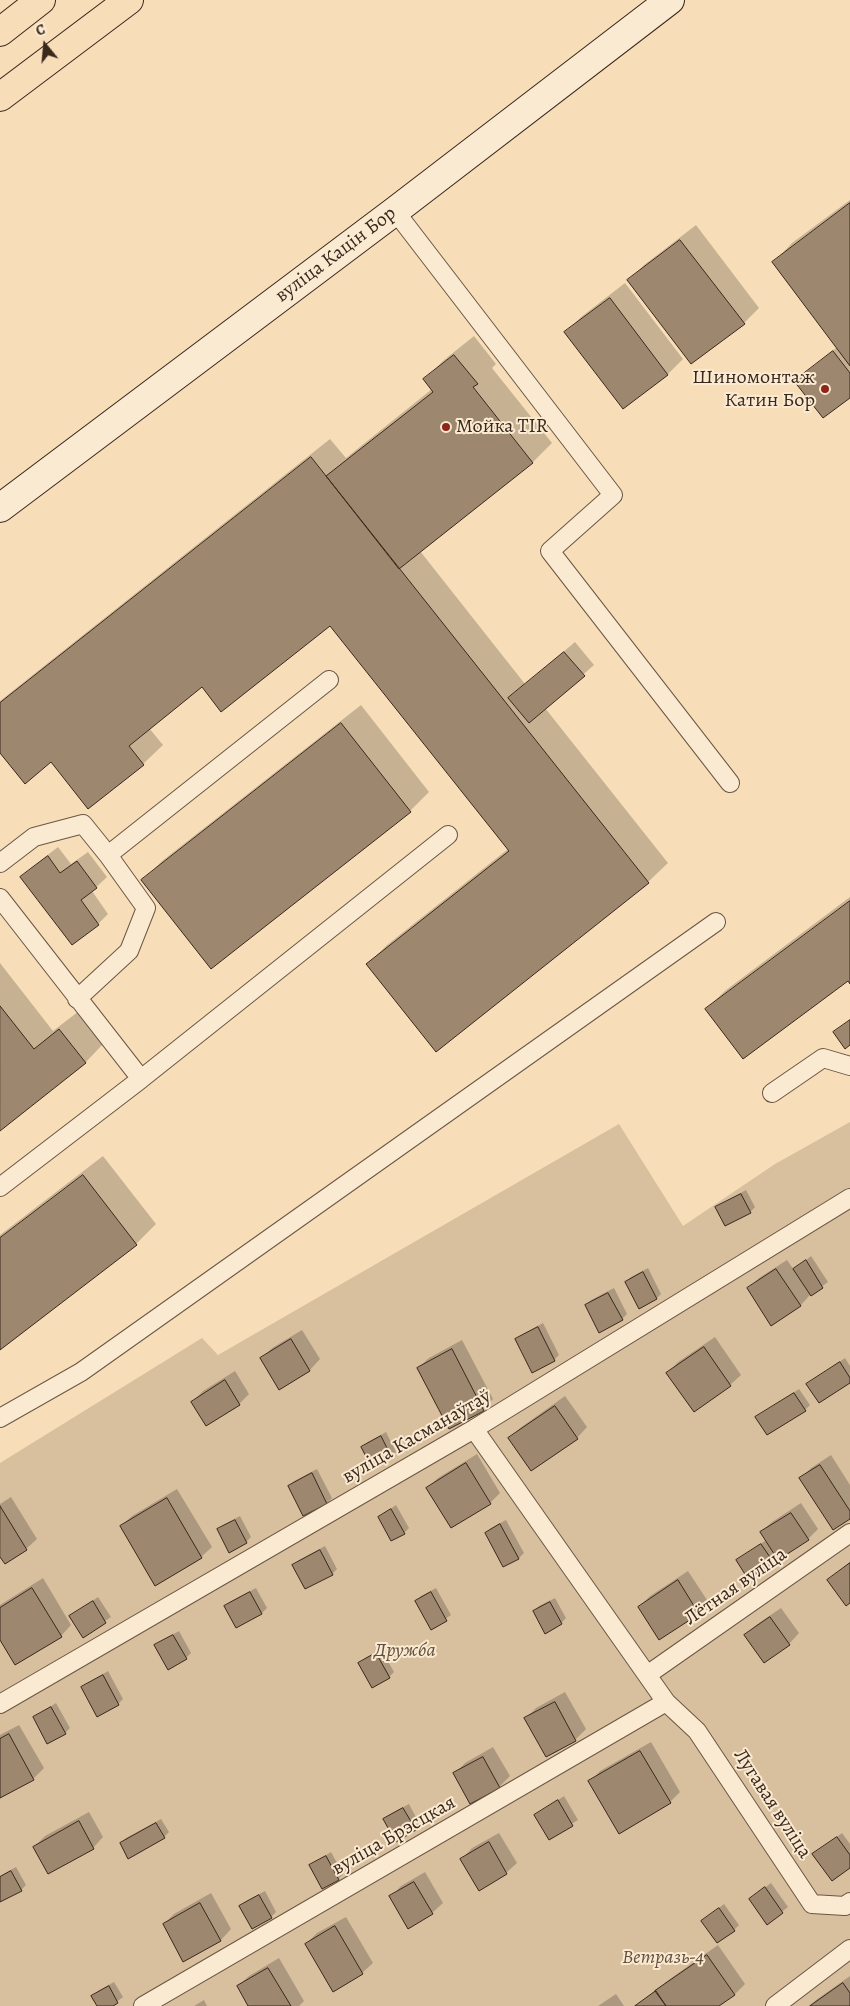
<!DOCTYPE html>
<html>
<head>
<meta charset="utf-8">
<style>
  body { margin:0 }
  #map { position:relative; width:850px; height:2006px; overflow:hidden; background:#f8deb8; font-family:Alegreya,serif }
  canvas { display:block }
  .north { position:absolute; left:20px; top:20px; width:50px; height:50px; -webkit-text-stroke:4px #faead1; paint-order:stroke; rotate:343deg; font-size:14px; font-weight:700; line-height:20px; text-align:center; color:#3a281d }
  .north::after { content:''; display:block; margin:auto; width:18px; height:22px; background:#3a281d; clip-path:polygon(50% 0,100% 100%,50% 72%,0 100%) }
</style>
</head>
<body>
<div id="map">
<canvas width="850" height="2006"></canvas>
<div class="north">С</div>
</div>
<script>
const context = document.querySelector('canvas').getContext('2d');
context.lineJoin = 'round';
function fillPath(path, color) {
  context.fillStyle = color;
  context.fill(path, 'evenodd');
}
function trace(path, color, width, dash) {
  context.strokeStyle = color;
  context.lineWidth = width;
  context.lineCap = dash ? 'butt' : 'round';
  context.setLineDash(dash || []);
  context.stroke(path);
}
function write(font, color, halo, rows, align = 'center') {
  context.font = font + ' Alegreya,serif';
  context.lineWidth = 4;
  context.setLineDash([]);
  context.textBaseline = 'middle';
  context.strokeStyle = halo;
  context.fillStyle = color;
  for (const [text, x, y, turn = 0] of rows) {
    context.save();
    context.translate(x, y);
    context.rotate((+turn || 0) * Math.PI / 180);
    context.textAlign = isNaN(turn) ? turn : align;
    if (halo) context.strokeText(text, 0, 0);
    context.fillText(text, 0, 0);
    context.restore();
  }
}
fillPath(new Path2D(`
  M850 1122V2006H0V1463L202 1338 218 1355 619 1124 683 1226 775 1164Z`), '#d8bf9e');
fillPath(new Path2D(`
  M850 200V396L796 381 837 347 773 263 792 243Z
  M696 225 759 308 744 323 629 280 644 265Z
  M625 283 683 359 668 374 623 407 566 332 581 317Z
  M474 336 496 364 492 368 552 443 533 462 420 551 525 684 575 642 594 665 545 708 668 863 648 882 436 1050 368 964 387 945 508 849 330 624 202 686 149 728 163 745 143 764 88 808 51 761 0 751V701L330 439 346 458 432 389 425 379 444 360Z
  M361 705 429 792 410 811 143 880 162 861Z
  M58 847 71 864 88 852 107 877 92 891 108 914 98 924 21 877 32 867Z
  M850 897V982L848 979 706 1009 726 990Z
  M0 963 53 1031 79 1011 104 1043 85 1063 0 1129Z
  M103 1156 156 1224 136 1244 0 1348V1235Z
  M746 1190 755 1207 750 1212 717 1208 722 1203Z
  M811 1256 828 1282 810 1295 800 1306 749 1288 759 1278 787 1260 794 1270Z
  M648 1268 661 1294 657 1298 626 1282 631 1277Z
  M614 1288 627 1314 622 1319 586 1305 591 1300Z
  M543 1323 559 1355 554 1360 532 1371 516 1340 521 1335Z
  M302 1330 320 1359 310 1370 279 1388 261 1359 272 1348Z
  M715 1337 741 1375 730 1385 668 1373 678 1362Z
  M462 1340 493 1399 483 1410 418 1368 429 1358Z
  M845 1358 850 1366V1382L808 1384Z
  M235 1371 249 1394 239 1404 192 1402 203 1391Z
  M799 1389 810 1405 805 1410 757 1417Z
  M565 1396 587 1427 577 1438H510L520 1428Z
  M386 1432 396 1452 391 1457 363 1447 368 1442Z
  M477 1454 500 1493 490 1503 427 1488 438 1478Z
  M831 1455 850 1485V1517L801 1478 811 1468Z
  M317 1469 332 1498 327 1503 304 1515 289 1486 294 1481Z
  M177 1489 212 1547 201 1557 121 1526 132 1516Z
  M11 1497 37 1539 26 1549 0 1555V1504Z
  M801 1503 818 1529 808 1539 773 1562 738 1560 766 1540 761 1532 772 1522Z
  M396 1505 409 1528 404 1533 379 1517Z
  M240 1516 251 1537 246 1542 218 1530 223 1525Z
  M506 1520 524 1553 519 1558 504 1566 486 1533 491 1528Z
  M325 1546 337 1569 332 1574 306 1588 294 1565 299 1560Z
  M850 1562V1602L829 1580Z
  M688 1571 709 1603 698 1613 639 1607 650 1596Z
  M43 1578 71 1625 61 1636 0 1638V1605Z
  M256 1588 267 1608 262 1613 237 1626 226 1606 231 1601Z
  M436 1588 451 1615 431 1629 416 1601 421 1596Z
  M98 1597 111 1617 83 1636 71 1616Z
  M555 1598 566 1618 561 1623 535 1611 539 1606Z
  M781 1608 799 1633 789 1644 745 1635 756 1625Z
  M179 1631 191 1653 186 1658 156 1646 161 1641Z
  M381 1649 394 1672 389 1677 360 1663 365 1658Z
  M108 1671 123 1699 118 1704 83 1688 88 1683Z
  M565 1692 586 1729 575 1740 526 1718 536 1708Z
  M56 1703 70 1728 65 1733 34 1717Z
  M19 1725 44 1768 33 1779 0 1797V1735Z
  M651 1742 680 1792 670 1802 590 1782 600 1771Z
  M493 1747 510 1776 499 1787 455 1773 465 1763Z
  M564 1796 578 1820 549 1838 536 1815Z
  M409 1804 420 1825 415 1829 385 1819 390 1814Z
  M89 1812 103 1837 93 1848 34 1847 45 1836Z
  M161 1819 169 1832 164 1837 121 1843 126 1838Z
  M499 1833 517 1863 506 1873 462 1859 472 1848Z
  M842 1833 850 1844V1867L814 1854Z
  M331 1852 343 1874 338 1879 311 1865 316 1861Z
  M16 1867 26 1885 21 1890 0 1901V1876Z
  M425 1872 443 1903 432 1913 391 1897 401 1886Z
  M771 1883 788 1907 767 1923 750 1899Z
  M265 1891 276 1912 271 1917 241 1906 246 1901Z
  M211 1893 231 1929 221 1940 184 1960 164 1924 174 1914Z
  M724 1904 739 1925 734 1930 703 1921Z
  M346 1917 373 1963 362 1973 306 1944 317 1933Z
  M718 1945 745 1984 735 1994 717 2006H636L667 1981Z
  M279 1958 304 2001 299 2006H250L238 1986 249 1976Z
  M850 1976V2006H810L816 2000Z
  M114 1982 123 1997 111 2006H98L93 1996 98 1991Z
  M616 1994 624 2006H598Z
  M204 2000 207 2006H194Z`), '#0003');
const building = new Path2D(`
  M850 203V366L772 262Z
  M680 240 745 324 691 364 627 280Z
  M610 298 668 375 623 409 564 332Z
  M833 351 850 373V398L823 418 794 381Z
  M454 355 478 384 473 387 533 463 399 569 326 476 433 392 423 379Z
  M311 457 649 883 436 1052 366 964 509 851 330 626 221 712 202 687 129 746 144 765 88 809 51 762 25 784 0 753V703Z
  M564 652 585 676 529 723 508 698Z
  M341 723 411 812 211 969 141 880Z
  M48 856 60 873 77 861 97 888 81 900 99 925 72 945 20 877Z
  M850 901V984L848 981 743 1059 705 1009Z
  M0 1006 34 1049 59 1029 86 1063 0 1131Z
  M850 1020V1045L845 1049 833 1032Z
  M83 1175 137 1245 0 1350V1238Z
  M741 1194 751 1213 725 1226 715 1207Z
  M806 1260 823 1288 811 1296 793 1269Z
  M776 1269 801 1306 771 1326 747 1288Z
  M643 1272 657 1299 639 1309 625 1282Z
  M608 1293 623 1320 599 1333 585 1305Z
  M538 1327 555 1361 532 1373 515 1339Z
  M291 1339 310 1371 279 1390 260 1358Z
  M704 1347 731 1386 694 1412 666 1373Z
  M452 1349 484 1411 449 1429 417 1368Z
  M840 1362 850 1378V1383L819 1403 806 1384Z
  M225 1380 240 1405 206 1426 191 1402Z
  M794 1393 806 1411 767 1435 755 1417Z
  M555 1406 578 1439 531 1471 508 1438Z
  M381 1436 392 1458 372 1468 361 1447Z
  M466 1463 491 1504 451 1528 426 1488Z
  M820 1465 850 1511V1519L833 1530 799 1478Z
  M312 1473 327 1504 303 1516 288 1486Z
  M167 1498 202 1558 155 1586 120 1526Z
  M0 1506 27 1550 5 1564 0 1557Z
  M391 1509 405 1534 391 1541 378 1517Z
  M791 1513 809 1540 778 1560 760 1532Z
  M235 1520 247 1543 229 1553 217 1529Z
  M500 1524 519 1559 503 1567 485 1533Z
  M761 1544 774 1563 748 1579 736 1560Z
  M320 1550 333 1575 305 1589 292 1565Z
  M850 1563V1603L846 1606 827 1580Z
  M678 1580 699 1614 659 1640 638 1607Z
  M32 1588 62 1637 15 1665 0 1640V1608Z
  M250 1592 262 1614 236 1628 224 1606Z
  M431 1592 447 1621 431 1630 415 1601Z
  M93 1601 106 1623 83 1638 69 1616Z
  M550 1602 562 1624 545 1634 533 1611Z
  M770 1617 790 1645 764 1663 744 1635Z
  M173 1635 187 1659 168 1670 154 1645Z
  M376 1653 390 1678 372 1688 358 1663Z
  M103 1675 119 1705 97 1717 81 1687Z
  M555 1702 576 1741 546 1757 524 1718Z
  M51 1707 66 1734 47 1744 33 1717Z
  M9 1734 34 1780 0 1798V1739Z
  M640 1751 671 1803 619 1834 588 1781Z
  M483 1757 500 1788 470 1804 453 1773Z
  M558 1800 573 1826 549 1840 534 1815Z
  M403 1808 416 1830 396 1842 383 1819Z
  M79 1821 94 1849 48 1874 33 1847Z
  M156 1823 165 1838 128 1859 120 1843Z
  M837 1837 850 1855V1868L832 1881 812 1854Z
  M489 1842 507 1874 479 1891 460 1859Z
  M326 1856 339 1880 322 1889 309 1865Z
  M11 1871 22 1891 0 1902V1877Z
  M414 1882 433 1914 408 1929 389 1896Z
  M765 1887 783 1913 767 1925 749 1899Z
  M259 1895 272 1918 252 1929 239 1906Z
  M200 1903 221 1941 183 1962 163 1924Z
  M719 1908 735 1931 717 1943 701 1921Z
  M335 1926 363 1974 333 1992 305 1944Z
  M707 1955 735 1995 719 2006H666L655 1991Z
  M268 1968 291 2006H248L237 1986Z
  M843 1983 850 1993V2006H810Z
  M109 1986 118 2003 113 2006H97L91 1996Z
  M656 1991 666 2006H635Z`);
fillPath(building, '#9d876e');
trace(building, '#3a281d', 1);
const lane = new Path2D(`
  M395 211 613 495 550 551 730 783
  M108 855 329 680
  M0 863 34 837 83 824 108 855 146 908 129 951 77 999
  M0 898 141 1079 448 835
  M772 1093 823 1058 850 1066
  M0 1187 141 1079
  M0 1418 81 1372 716 922
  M474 1429 666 1702 697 1731 812 1904 845 1906 850 1902
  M647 1675 850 1533
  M0 1704 474 1429 850 1198
  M143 2006 666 1702
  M775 2006 850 1949`);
const secondary = new Path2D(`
  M0 508 395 211 670 0`);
const highway = new Path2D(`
  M0 32 41 0
  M0 97 129 0`);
trace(lane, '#6a5644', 20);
trace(secondary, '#3a281d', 30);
trace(highway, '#3a281d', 30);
trace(lane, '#faead1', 18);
trace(secondary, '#faead1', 28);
trace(highway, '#f8deb8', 28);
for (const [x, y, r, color] of [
  [825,389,5,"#8f2418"],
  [446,427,5,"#8f2418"]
]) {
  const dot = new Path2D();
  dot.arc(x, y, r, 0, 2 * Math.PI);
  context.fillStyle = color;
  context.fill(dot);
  trace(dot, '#faead1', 2);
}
write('20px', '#3a281d', '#faead1', [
  ["вуліца Кацін Бор",336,255,-37],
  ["вуліца Касманаўтаў",417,1437,-30],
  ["Лётная вуліца",736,1587,-35],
  ["Лугавая вуліца",772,1804,57],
  ["вуліца Брэсцкая",394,1836,-30]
]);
write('20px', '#3a281d', '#faead1', [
  ["Шиномонтаж",815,378],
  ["Катин Бор",815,401],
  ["Мойка TIR",456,427,"left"]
], 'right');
write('italic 20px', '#624e3d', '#faead1', [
  ["Дружба",405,1651],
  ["Ветразь-4",663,1958]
]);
</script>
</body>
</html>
